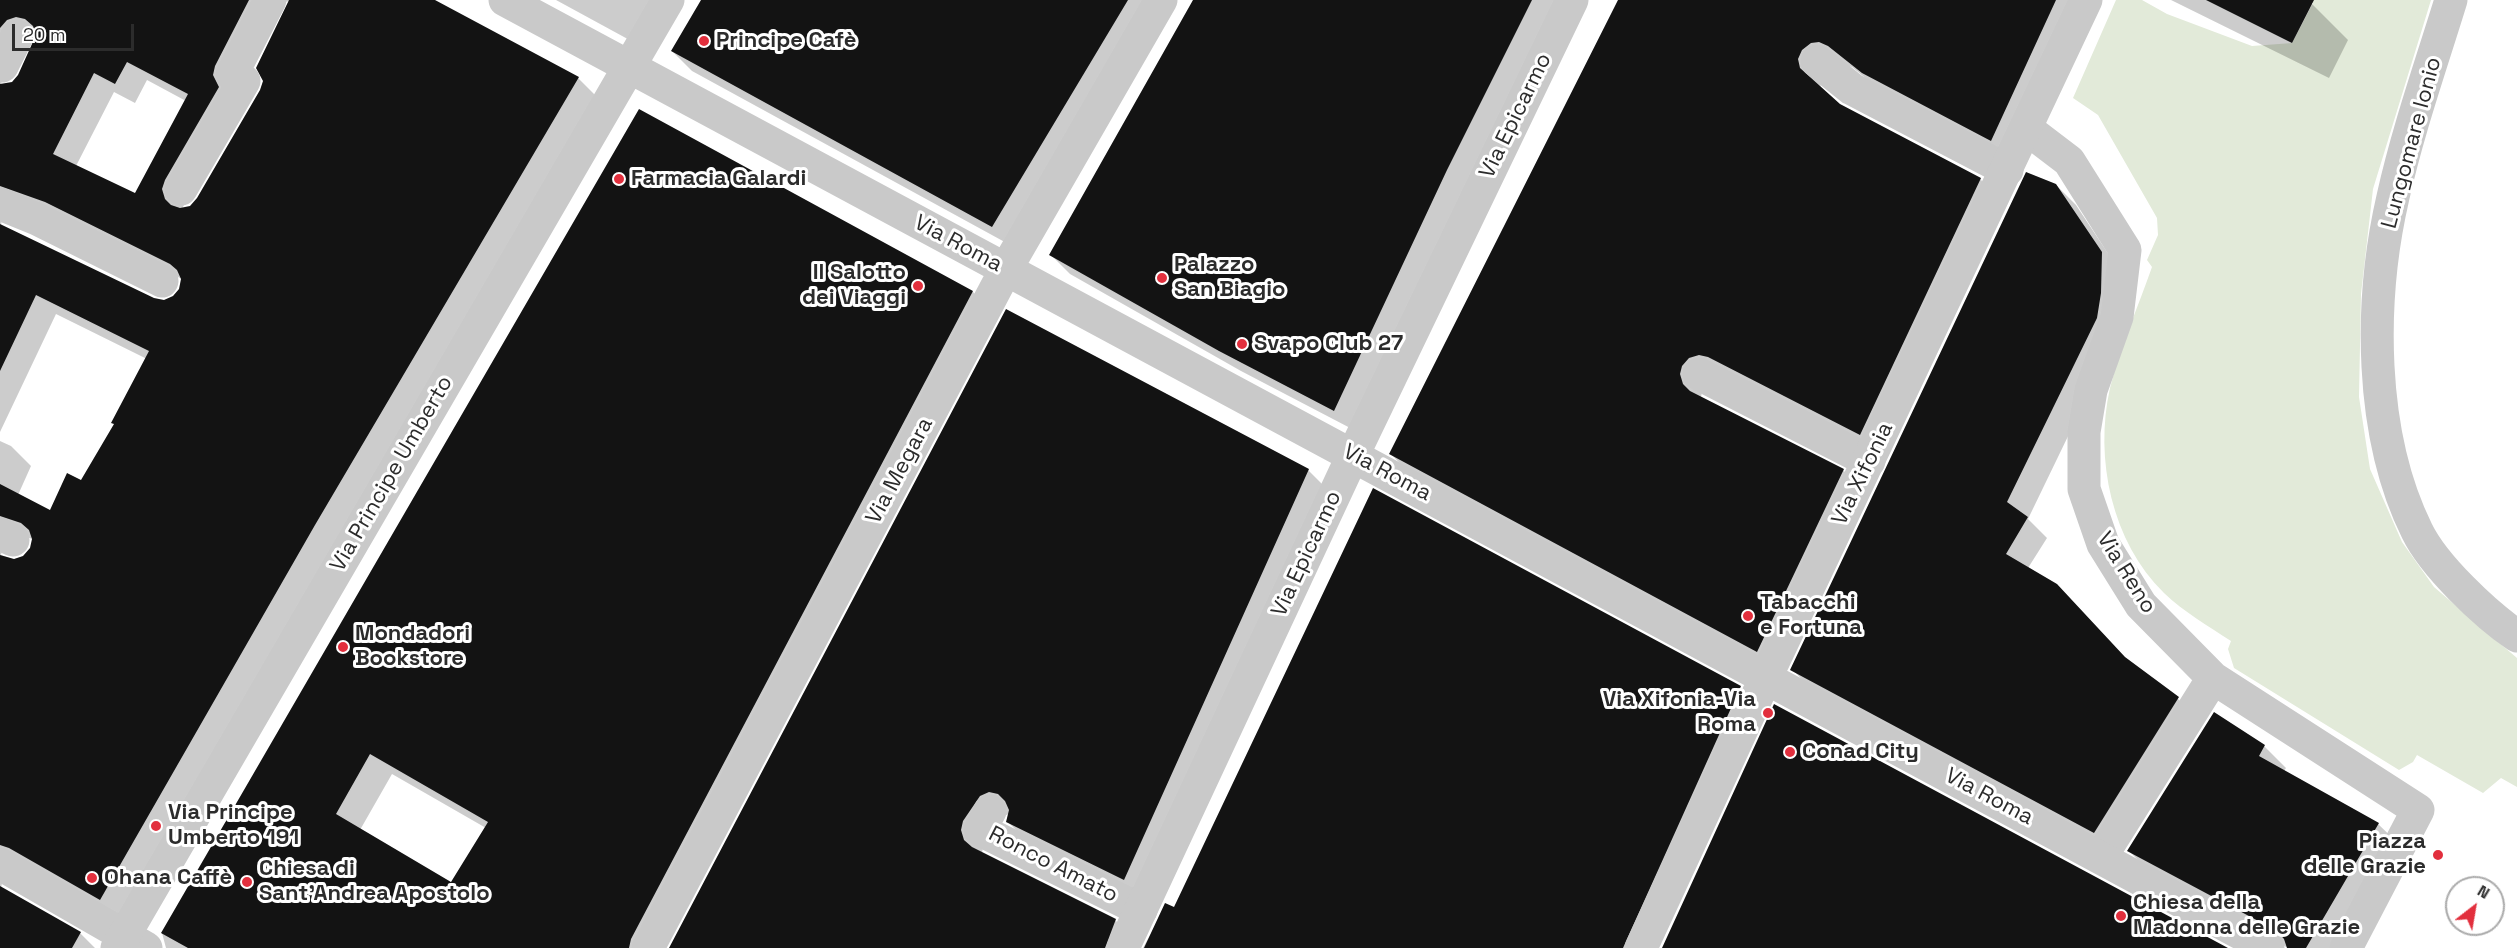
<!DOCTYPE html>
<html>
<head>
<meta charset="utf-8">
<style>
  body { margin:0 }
  #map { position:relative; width:2517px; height:948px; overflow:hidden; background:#fff; font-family:"Space Grotesk",sans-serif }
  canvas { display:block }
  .north { position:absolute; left:2445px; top:876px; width:60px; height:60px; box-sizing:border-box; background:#fff; border:2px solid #ababab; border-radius:50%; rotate:31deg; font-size:16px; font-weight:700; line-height:24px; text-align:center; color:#2c2c2c }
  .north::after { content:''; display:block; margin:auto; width:21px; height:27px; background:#e22f3d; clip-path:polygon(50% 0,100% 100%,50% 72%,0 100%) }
  .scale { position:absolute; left:12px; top:24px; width:122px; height:27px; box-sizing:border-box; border:3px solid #2c2c2c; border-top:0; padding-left:8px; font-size:18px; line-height:21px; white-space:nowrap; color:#2c2c2c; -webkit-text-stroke:4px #fff; paint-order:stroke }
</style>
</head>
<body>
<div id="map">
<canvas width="2517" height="948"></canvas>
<div class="north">N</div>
<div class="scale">20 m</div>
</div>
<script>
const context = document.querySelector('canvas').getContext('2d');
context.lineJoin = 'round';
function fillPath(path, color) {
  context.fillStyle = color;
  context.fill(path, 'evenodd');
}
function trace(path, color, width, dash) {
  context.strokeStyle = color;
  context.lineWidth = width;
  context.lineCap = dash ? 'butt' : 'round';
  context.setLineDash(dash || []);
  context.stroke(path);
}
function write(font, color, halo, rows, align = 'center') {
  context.font = font + ' "Space Grotesk",sans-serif';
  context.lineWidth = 6;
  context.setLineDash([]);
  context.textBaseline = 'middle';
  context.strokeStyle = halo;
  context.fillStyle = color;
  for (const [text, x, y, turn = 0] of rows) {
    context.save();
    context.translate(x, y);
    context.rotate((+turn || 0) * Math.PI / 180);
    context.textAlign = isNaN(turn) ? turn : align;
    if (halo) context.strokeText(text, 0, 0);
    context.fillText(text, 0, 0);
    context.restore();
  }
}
fillPath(new Path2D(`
  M2116 0H2142L2167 14 2252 46 2292 43 2313 3 2308 0H2431L2373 189 2361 294 2359 397 2370 469 2402 542 2434 587 2517 658V787L2501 778 2483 793 2417 755 2413 762 2399 770 2234 668 2228 649 2231 641C2208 626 2184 612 2164 593 2112 542 2094 459 2110 388 2120 348 2138 307 2152 267L2147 260 2158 235 2157 218 2098 115 2073 98Z`), '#e2ead9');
fillPath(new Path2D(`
  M0 0H431L578 78 598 98 121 919 4 874 1 888 80 933 95 948H0V441L11 446 31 466 18 495 50 512 81 482 116 425 147 359 56 314 0 432ZM290 1 262 90 198 199 190 207 182 209 280 3ZM37 37 20 75 13 83 1 86 2 77 27 40ZM147 80 186 101 136 195 76 166 114 92 135 103ZM2 217 65 221 182 279 180 291 173 298 163 301 153 299 1 226ZM18 535 33 539 31 549 25 556 15 560 1 555 3 546Z
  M556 0H660L635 43Z
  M703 0H1160L1012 246 692 71 672 51Z
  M1195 0H1562L1354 430 1241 371 1070 274 1051 255Z
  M1619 0H2087L2013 161 1886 95 1852 67 1842 64 1820 81 1821 89 1840 105 1980 179 2002 201 1882 456 1703 388 1701 397 1843 470 1864 492 1779 673 1412 476 1391 454Z
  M2171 0H2304L2312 4 2348 40 2329 78Z
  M639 111 973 292 994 313 659 948H166L162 933ZM392 774 486 828 452 884 360 830Z
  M2056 185 2076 205 2121 273 2116 337 2028 519 2047 538 2028 568 2129 662 2178 699 2197 718 2114 851 1811 689 1792 669Z
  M1308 470 1330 492 1145 901 1029 843 1007 821 1009 814 1001 817 984 843 982 853 1115 920 1137 941 1134 948H671Z
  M1740 687 1762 709 1652 948H1143L1166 905 1174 909Z
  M2264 746 2286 768 2284 771 2378 824 2400 845 2340 948H2288L2150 872 2129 851Z`), '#0003');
fillPath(new Path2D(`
  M0 0H249L215 66 213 75 219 87 165 180 162 189 165 199 171 205 180 208 190 206 197 198 260 90 263 81 256 68 289 0H435L579 77 315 525 100 900 9 848 0 845V555L14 559 23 556 30 548 32 539 29 530 21 523 0 516V484L50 510 67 473 81 480 114 424 111 423 149 351 36 295 0 371V224L154 298 164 300 173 296 179 289 181 279 177 270 170 264 45 202 0 186V84L12 82 18 75 36 35 33 26 25 19 16 17 7 20 0 28ZM127 62 188 94 135 193 53 154 94 73 115 84Z
  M701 0H1128L992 227 671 51Z
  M1193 0H1532L1447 170 1334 411 1219 351 1049 255Z
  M1618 0H2056L1991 141 1862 73 1828 46 1819 42 1811 43 1802 50 1798 59 1800 68 1840 104 1981 178 1860 435 1708 357 1699 355 1689 358 1682 366 1680 374 1683 384 1690 391 1844 469 1757 652 1389 454Z
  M2206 0H2314L2292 43Z
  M639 109 973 291 631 939 629 948H188L161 933ZM370 754 488 822 451 882 336 814Z
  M2026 172 2056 184 2102 252 2101 293 2097 318 2007 502 2028 517 2006 554 2057 584 2125 657 2179 697 2094 833 1790 670Z
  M1006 309 1309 469 1124 880 1006 822 1009 810 1005 801 998 794 989 792 980 796 963 821 961 830 964 840 972 847 1116 919 1105 948H669Z
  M1373 488 1741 686 1623 948H1144L1165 903 1174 907Z
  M1774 704 2228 948H1662Z
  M2214 712 2265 745 2259 756 2379 823 2306 948H2287L2284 939 2277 931 2127 851Z
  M0 886 81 932 72 948H0Z`), '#131313');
trace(new Path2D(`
  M0 65 2 66 17 36
  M181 189 244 81 232 74 270 0
  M0 204 37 219 162 281
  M1699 374 1869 461
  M0 534 13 540
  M990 811 980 830 1141 910`), '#c9c9c9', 33);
trace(new Path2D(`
  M1817 61 1852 89 2007 170
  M2027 129 2069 161 2125 250 2117 317 2091 390 2084 432V489L2103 544 2141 605 2213 678 2418 810 2346 948
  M2101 857 2213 678
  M0 864 146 948`), '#c9c9c9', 33);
trace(new Path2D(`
  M505 0 2268 948
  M2451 0C2431 65 2408 130 2393 197 2369 301 2369 434 2417 531 2434 566 2485 614 2517 636
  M117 948 668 0
  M648 948 1006 269 1161 0
  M1123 948 1353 455 1572 0
  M1641 948 1766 677 2086 0`), '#c9c9c9', 33);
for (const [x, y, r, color] of [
  [704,41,6,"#e22f3d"],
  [619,179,6,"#e22f3d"],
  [1162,278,6,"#e22f3d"],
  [918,286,6,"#e22f3d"],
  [1242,344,6,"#e22f3d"],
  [1748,616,6,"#e22f3d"],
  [343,647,6,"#e22f3d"],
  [1768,713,6,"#e22f3d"],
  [1790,752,6,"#e22f3d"],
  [156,826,6,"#e22f3d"],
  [2438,855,6,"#e22f3d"],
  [92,878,6,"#e22f3d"],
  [247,882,6,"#e22f3d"],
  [2121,916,6,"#e22f3d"]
]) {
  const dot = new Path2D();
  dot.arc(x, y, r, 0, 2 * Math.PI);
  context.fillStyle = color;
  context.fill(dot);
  trace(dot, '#fff', 2);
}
write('bold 22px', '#2c2c2c', '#fff', [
  ["Principe Cafè",716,41],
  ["Farmacia Galardi",631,179],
  ["Palazzo",1174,265],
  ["San Biagio",1174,290],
  ["Il Salotto",906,273,"right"],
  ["dei Viaggi",906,298,"right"],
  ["Svapo Club 27",1254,344],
  ["Tabacchi",1760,603],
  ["e Fortuna",1760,628],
  ["Mondadori",355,634],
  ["Bookstore",355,659],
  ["Via Xifonia-Via",1756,700,"right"],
  ["Roma",1756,725,"right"],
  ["Conad City",1802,752],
  ["Via Principe",168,813],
  ["Umberto 191",168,838],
  ["Piazza",2426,842,"right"],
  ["delle Grazie",2426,867,"right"],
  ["Chiesa di",259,869],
  ["Sant'Andrea Apostolo",259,894],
  ["Ohana Caffè",104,878],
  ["Chiesa della",2133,903],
  ["Madonna delle Grazie",2133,928]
], 'left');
write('22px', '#2c2c2c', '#fff', [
  ["Via Epicarmo",1516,116,-64],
  ["Lungomare Ionio",2412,143,-75],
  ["Via Roma",958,244,28],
  ["Via Megara",900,471,-62],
  ["Via Roma",1387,473,28],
  ["Via Principe Umberto",392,474,-60],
  ["Via Xifonia",1863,474,-64],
  ["Via Epicarmo",1307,554,-65],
  ["Via Reno",2126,573,58],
  ["Via Roma",1989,797,28],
  ["Ronco Amato",1053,865,27]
]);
</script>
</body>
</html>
